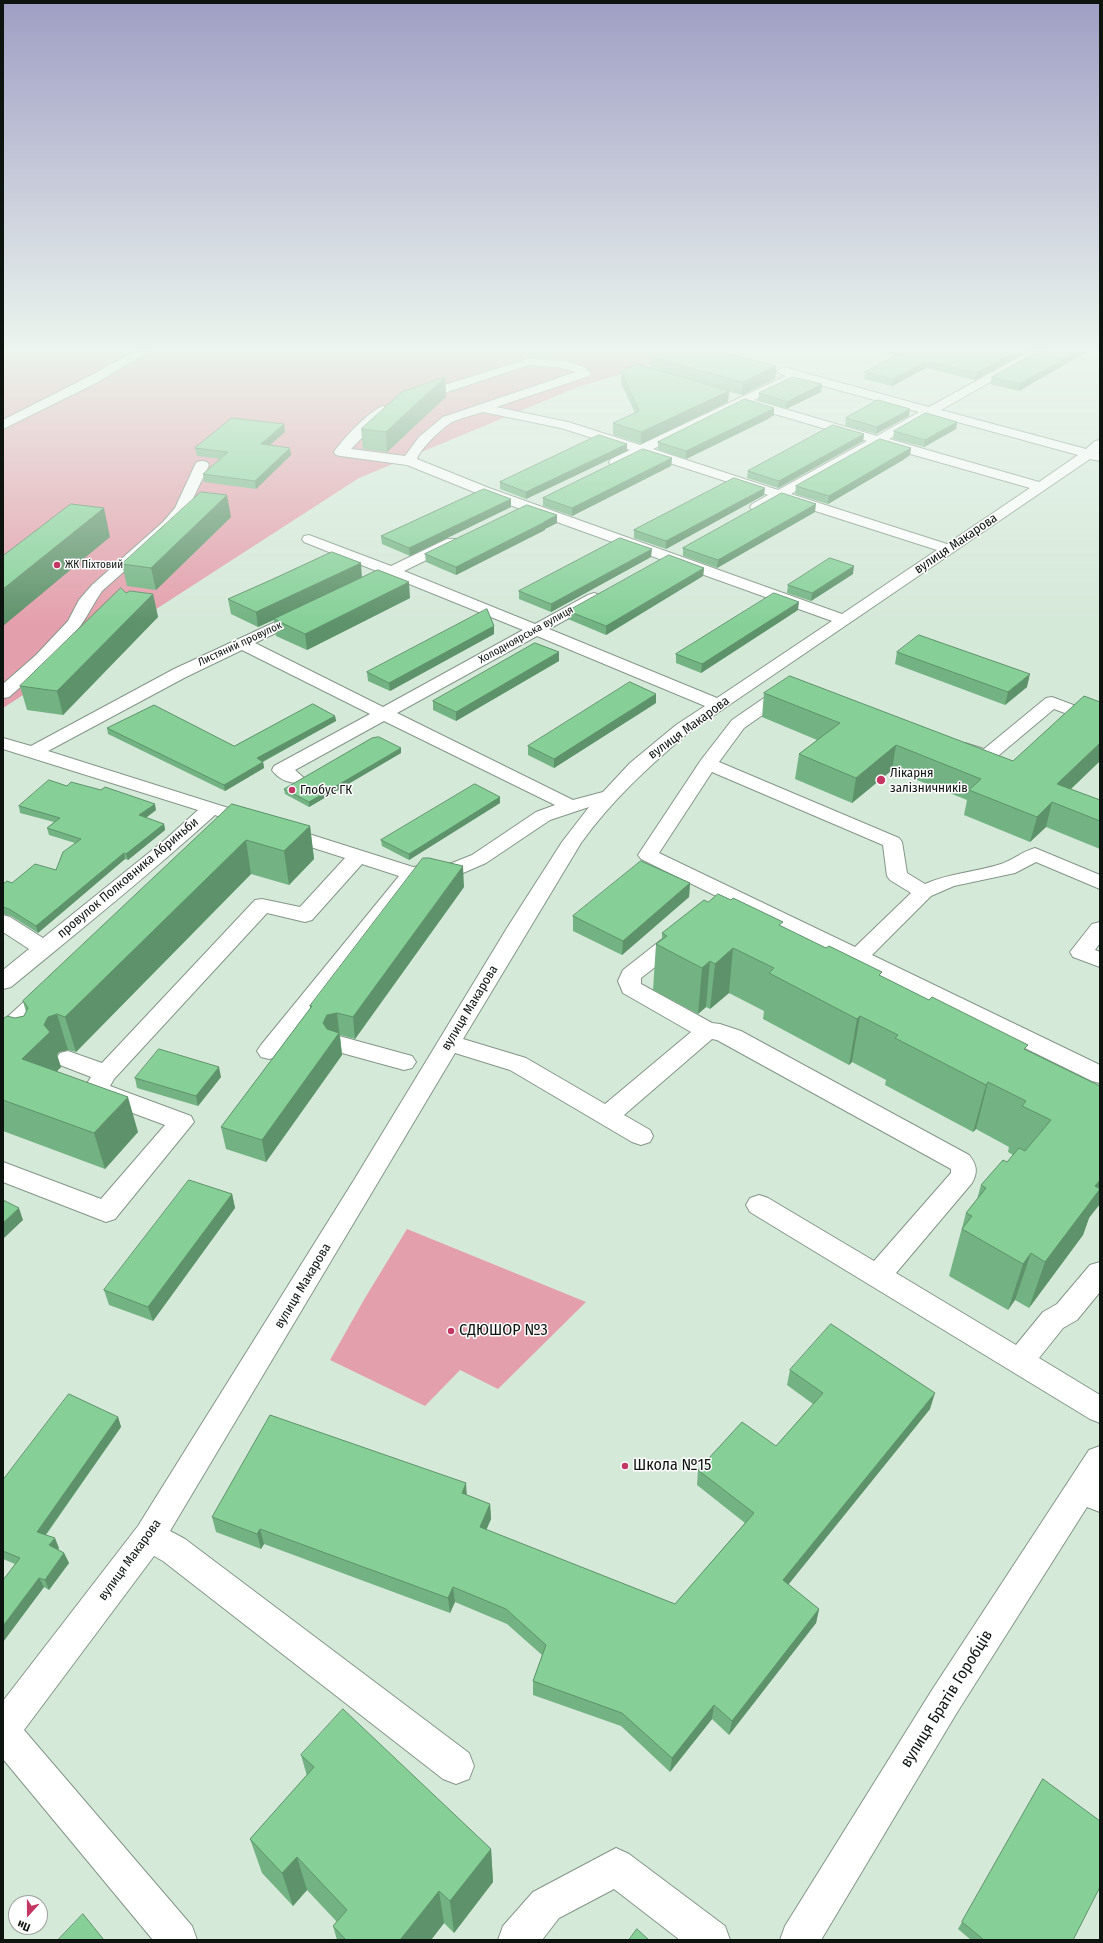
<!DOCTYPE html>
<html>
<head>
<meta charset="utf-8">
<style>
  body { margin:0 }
  #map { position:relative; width:1103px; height:1943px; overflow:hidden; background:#d5e9d9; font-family:"Fira Sans Condensed",sans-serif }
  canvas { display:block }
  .frame { position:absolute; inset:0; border:4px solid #0d140f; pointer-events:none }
  .north { position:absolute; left:8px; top:1895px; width:40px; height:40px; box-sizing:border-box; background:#fff; border:1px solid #9ea19f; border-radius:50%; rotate:201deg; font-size:11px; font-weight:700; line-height:16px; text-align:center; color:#0d140f }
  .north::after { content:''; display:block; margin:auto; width:14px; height:18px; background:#c43663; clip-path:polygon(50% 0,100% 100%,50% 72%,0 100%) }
</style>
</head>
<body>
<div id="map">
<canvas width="1103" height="1943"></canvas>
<div class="frame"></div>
<div class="north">Пн</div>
</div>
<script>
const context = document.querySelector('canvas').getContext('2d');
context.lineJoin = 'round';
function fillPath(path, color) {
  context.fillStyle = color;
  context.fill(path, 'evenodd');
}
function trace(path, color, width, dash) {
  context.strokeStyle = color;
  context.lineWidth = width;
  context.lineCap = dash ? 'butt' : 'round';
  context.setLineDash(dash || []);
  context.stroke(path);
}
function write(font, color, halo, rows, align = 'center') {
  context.font = font + ' "Fira Sans Condensed",sans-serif';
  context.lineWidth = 3;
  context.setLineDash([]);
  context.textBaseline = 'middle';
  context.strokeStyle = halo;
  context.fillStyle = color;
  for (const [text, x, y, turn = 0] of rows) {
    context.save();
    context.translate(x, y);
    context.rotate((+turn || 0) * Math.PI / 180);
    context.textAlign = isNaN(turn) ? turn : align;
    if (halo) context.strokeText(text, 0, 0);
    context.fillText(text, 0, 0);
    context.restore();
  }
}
fillPath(new Path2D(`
  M3 352H694L578 387 359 478 3 708Z
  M407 1229 586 1302 498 1389 460 1370 425 1406 330 1360 365 1298Z`), '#e49fac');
const minor = new Path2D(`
  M134 352H148L94 384 3 429V420L86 378Z
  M1029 352H1043L941 410 1086 449 1095 441 1100 440V451L1098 453H1100V461L1090 459 688 733C648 767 612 800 581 843L463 1039 526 1058 605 1104 691 1032 623 993 618 981 623 970 670 933 678 931 686 933 689 938 686 943 641 978V984L712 1023 720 1024 741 1031 969 1155C977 1165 978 1172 972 1183L896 1273 1016 1345 1043 1312 1057 1304 1090 1265 1100 1262V1292L1077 1320 1063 1328 1039 1358 1100 1395V1423L1090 1419 750 1212 746 1205 750 1198 759 1195 768 1198 874 1261 951 1173V1169L717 1040 712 1039 624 1115 650 1130 653 1136 650 1142 641 1145 632 1142 510 1070 455 1053 170 1531 185 1539 469 1753 474 1766 469 1779 456 1784 443 1779 163 1561 154 1556 24 1730 192 1926 197 1940H153L3 1759V1701L138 1526 354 1180 507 928 562 842 589 807 550 820 486 863 463 873 418 879 277 1057 269 1059 261 1057 257 1051 261 1045 399 876 362 864 312 920 305 922 267 913 114 1079 110 1086 191 1116 194 1122 115 1219 106 1222 3 1182V1162L101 1199 165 1125 87 1096 83 1090 91 1077 60 1065 56 1059 60 1053 68 1051 102 1063 255 900 262 899 300 907 345 858 276 836 273 832 276 828 283 826 290 828 413 867 452 863 472 855 536 812 555 805 384 721 295 770 304 778 302 782C291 785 278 779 272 770L274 766 370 714 242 650 186 677 48 751 260 818 263 822 260 826 253 828 215 815C149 875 79 931 11 987L3 989V970L29 949 3 932V915L10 917 43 938 166 839 198 810 3 749V738L31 746 174 669 301 610 307 612 309 615 307 618 255 643 383 707 523 630 392 577 366 589H356L353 586 356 583 379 572 304 542 302 539 304 536 309 535 391 566 447 539H457L459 542 457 545 404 571 535 624 588 595 594 593 600 595 602 598 600 601 549 629 717 698 832 621 479 494 407 465 341 456 336 455 334 452C342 440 370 410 383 406L389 410 351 449 405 456 419 437 443 417 576 372 558 367 529 365 426 399H416L410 395 412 392 425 391 528 359 566 361 584 367 591 373 589 376 496 407 568 422 640 445 786 376 779 373 777 371 783 367 929 407ZM798 379 919 412 877 436 754 400ZM744 405 867 441 778 490 653 449ZM483 412 561 428 630 450 611 459 609 462 611 465H621L642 454 768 495 752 504 750 507 752 510H762L781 500 937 550 842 614 489 488 417 459C420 449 442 428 452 422 461 418 473 415 483 412ZM932 415 1078 455 1039 482 889 439ZM879 445 1030 488 947 544 791 494ZM537 636 705 706 676 725 630 763 603 792 573 800 397 713Z
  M202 461 207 462 209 465 188 509 173 528 102 591C94 602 89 614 81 625 62 652 34 675 9 697L3 698V684L36 655 68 621 79 600 92 585 163 522 175 508 195 465 197 462Z
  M783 688 795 689 798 693 795 697 787 698 744 728 719 762 899 838 902 842 907 873 925 884C950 873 976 872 1001 864 1013 860 1023 851 1035 848L1100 875V889L1036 862 1015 873 954 886 931 896 872 955 1100 1065V1083L1092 1081 641 859 638 855 701 760 732 720 777 689ZM712 772 883 845 887 876 890 880 911 893 855 947 659 853Z
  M1052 697 1100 715V726L1054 709 992 761C982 764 962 757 956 748L959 744 965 743 984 749 1046 698Z
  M1100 922V943L1095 950 1100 952V967L1073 957 1070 952 1092 924Z
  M47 986 55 988 58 993 55 998 11 1040 3 1042V1021L39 988Z
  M339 1036 412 1056 416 1062 412 1068 404 1070 331 1050 327 1044 331 1038Z
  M1100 1446V1512L1087 1507 956 1714 821 1940H780L785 1926 932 1690 1089 1450Z
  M616 1848 629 1854 725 1926 730 1940H680L614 1889 559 1918 542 1940H498L503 1926 533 1892Z`);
trace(minor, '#849688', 2);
fillPath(minor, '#fff');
fillPath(new Path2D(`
  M882 352H1026L975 380 926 368 892 386 864 379 865 372 896 355Z
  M1037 352 1019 391 990 384 992 377Z
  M650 357 776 366 775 379 742 395 729 392 728 402 641 444 613 435V423L635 413 621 383V372L650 368Z
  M445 377 446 397 387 452 363 449 361 429Z
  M822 384 821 392 786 409 758 401 759 393Z
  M774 408V415L766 420 686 459 658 450V442Z
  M909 416 876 434 845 426 846 418Z
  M957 422 956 429 924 447 893 439 894 431Z
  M284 424 285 432 269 445 290 448 291 455 256 489 204 482 203 474 221 459 197 456 195 448Z
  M864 434 863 441 778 488 747 478 748 471Z
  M627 444V451L526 499 500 489V482Z
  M911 448 910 455 903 460 828 504 795 494 796 486Z
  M672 458 671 466 572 516 543 506V498Z
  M764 495 666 549 634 538V530Z
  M511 507 410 556 382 544 381 536Z
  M815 512 717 568 683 556V548Z
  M231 517 156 590 127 586 122 564Z
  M557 523 545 529V530L456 575 426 562 425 554Z
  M651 557 551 612 519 599V591Z
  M704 568 703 576 606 635 568 619V611Z
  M853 574 811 601 787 593 788 585Z
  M362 577 410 598 307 650 276 636 274 620 258 627 231 614 228 599Z
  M126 593 153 594 158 617 63 715 27 710 20 686Z
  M798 610 701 673 676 663V654Z
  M494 626V634L390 691 368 681 367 672Z
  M559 652V661L456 721 433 710V701Z
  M897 652 1027 687 1005 705 895 664Z
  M764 693 1013 761 1100 702V761L1071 789 1100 800V849L1046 827 1030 842 964 815 967 800 892 770 852 803 795 779 799 754 817 740 762 717Z
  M656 703 554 768 528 755V746Z
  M335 716 336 721 263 762 264 768 225 791 108 734 107 728 234 746Z
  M401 753 309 807 285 794 284 789Z
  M67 786 156 810 146 818 164 824 165 830 128 860 125 859 38 933 11 916 3 914V884L12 883 56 870 75 843 49 835 47 828 54 822 20 813 19 806Z
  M500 797V803L409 860 382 846 381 840Z
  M232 804 310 826 314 859 289 885 251 874 76 1052 68 1050 59 1052 57 1055 61 1067 57 1071 138 1132 105 1169 3 1131V1019L15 1018 24 1016 26 1012 23 1001Z
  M690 883 689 897 622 955 573 931V916Z
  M464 887 355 1039 340 1035 342 1055 266 1162 226 1149 221 1127 310 1009V1006Z
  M708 902 782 927 881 976 1027 1050 1089 1218 1083 1235 1029 1308 1015 1300 1008 1310 949 1276 966 1213 977 1199 981 1185 1007 1162 1013 1155 1008 1152 1009 1147 976 1129 973 1132 885 1085 886 1080 852 1062 849 1065 763 1019 764 1011 729 993 710 1009 706 1007 698 1014 653 990 656 944 662 939V933Z
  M221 1077 198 1106 137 1088 135 1078Z
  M232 1194 235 1208 153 1321 109 1305 104 1290Z
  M790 1370 930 1409 788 1584 819 1609 816 1623 729 1735 712 1719 670 1772 621 1726 533 1695V1681L542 1655 507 1624 455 1602 450 1613 264 1544 261 1549 216 1532 212 1517 467 1495 490 1504 491 1519 486 1530 675 1604 745 1523 697 1485 698 1470 776 1446 813 1404 787 1385Z
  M118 1417 121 1427 46 1535 59 1548 58 1549 64 1553 69 1563 49 1590 44 1587 3 1642V1581L15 1564 3 1559V1480Z
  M301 1755 491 1849 493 1882 454 1933 444 1923 431 1940H337L333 1926 337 1922 307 1890 293 1906 262 1873 250 1839 307 1776Z
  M1043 1779 1073 1940H971L958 1929Z`), '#73b383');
fillPath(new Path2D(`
  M1015 352H1026L975 380 976 373Z
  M1076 352H1087L1019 391 1020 384Z
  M927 361 926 368 892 386 893 379Z
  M776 366 775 379 742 395 743 382Z
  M445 377 446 397 387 452 386 432Z
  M822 384 821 392 786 409 787 402Z
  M729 391 728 402 641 444V432Z
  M774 408V415L766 420 686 459V451Z
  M910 409 909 416 876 434 877 427Z
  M957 422 956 429 924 447 925 440Z
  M284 424 285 432 262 452 261 444Z
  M864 434 863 441 778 488 779 481Z
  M627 444V451L526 499V492Z
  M290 448 291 455 256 489 255 481Z
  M911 448 910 455 903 460 828 504 829 496Z
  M672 458 671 466 572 516V508Z
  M765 488 764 495 666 549V541Z
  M227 495 231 517 156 590 151 568Z
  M511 499V507L410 556 409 548Z
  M816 504 815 512 717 568 718 560Z
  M104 508 110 537 3 626V589Z
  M557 515V523L545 529V530L456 575V567Z
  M652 549 651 557 551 612V604Z
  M361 563 362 578 258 627 256 612Z
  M854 566 853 574 811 601 812 593Z
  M704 568 703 576 606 635V626Z
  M409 582 410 598 307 650 305 634Z
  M153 594 158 617 63 715 57 691Z
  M799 602 798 610 701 673 702 664Z
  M494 626V634L390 691 389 683Z
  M559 652V661L456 721V712Z
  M1030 674 1027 687 1005 705 1008 692Z
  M656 694V703L554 768V759Z
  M335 716 336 721 258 764 257 758Z
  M1100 743V761L1056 803 1057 784Z
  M896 745 892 770 852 803 856 778Z
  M401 748V753L309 807V802Z
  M263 762 264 768 225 791 224 785Z
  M500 797V803L409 860V854Z
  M1052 802 1046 827 1030 842 1037 817Z
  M155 804 156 810 140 822 139 815Z
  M164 824 165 830 128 860 126 854Z
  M310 826 314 859 289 885 284 851Z
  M246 840 251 874 76 1052 65 1017Z
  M124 853 125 859 38 933 36 926Z
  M463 866 464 887 355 1039 353 1017Z
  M690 883 689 897 622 955 623 941Z
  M733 948 729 993 710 1009 715 964Z
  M710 961 706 1007 698 1014 702 968Z
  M337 1013 342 1055 266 1162 262 1140 330 1037 323 1023 327 1015Z
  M57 1014 68 1050 59 1052 57 1055 61 1067 34 1094 22 1059 48 1017Z
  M860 1016 852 1062 849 1065 857 1019Z
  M219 1067 221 1077 198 1106 196 1096Z
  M988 1082 976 1129 973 1132 986 1085Z
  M128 1097 138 1132 105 1169 94 1133Z
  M1100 1180V1204L1089 1218 1083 1235 1029 1308 1045 1262 1095 1186Z
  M232 1194 235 1208 153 1321 148 1307Z
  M19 1208 23 1220 3 1239V1223Z
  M1031 1253 1015 1300 1008 1310 1023 1264Z
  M935 1393 930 1409 780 1595 783 1580Z
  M118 1417 121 1427 41 1541 37 1532Z
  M466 1483 467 1498 462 1493Z
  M490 1504 491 1519 481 1542 480 1527Z
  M260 1529 264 1544 261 1549 257 1534Z
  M55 1538 59 1548 53 1554 49 1545Z
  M64 1553 69 1563 49 1590 45 1580Z
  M39 1578 44 1587 3 1642V1626Z
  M453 1587 455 1602 450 1613 448 1598Z
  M819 1609 816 1623 729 1735 732 1721Z
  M714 1705 712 1719 670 1772 672 1758Z
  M491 1849 493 1882 454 1933 450 1901Z
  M297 1857 307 1890 293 1906 282 1873Z
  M439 1891 444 1923 431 1940H400Z`), '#5e926a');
const building = new Path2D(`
  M662 352H723L776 366 743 382 650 357Z
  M903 352H1015L976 373 927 361 893 379 865 372Z
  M1037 352H1076L1020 384 992 377Z
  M637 364 729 391 641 432 613 423 639 411 621 372Z
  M445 377 386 432 361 429 402 392Z
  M793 377 822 384 787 402 759 393Z
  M745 399 774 408 767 412 686 451 658 442Z
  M878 400 910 409 877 427 846 418Z
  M926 413 957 422 925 440 894 431Z
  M232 418 284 424 261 444 290 448 255 481 203 474 228 452 195 448Z
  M833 425 864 434 779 481 748 471Z
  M599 435 627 444 526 492 500 482Z
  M880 439 911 448 904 452 829 496 796 486Z
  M643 449 672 458 572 508 543 498Z
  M734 478 765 488 666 541 634 530Z
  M484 489 511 499 409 548 381 536 470 495Z
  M201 492 227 495 151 568 122 564Z
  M782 493 816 504 718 560 683 548Z
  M71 504 104 508 3 589V556Z
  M527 505 557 515 544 522H545L456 567 425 554Z
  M620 538 652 549 551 604 519 591Z
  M332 552 361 563 256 612 228 599 271 580Z
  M669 555 704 568 606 626 568 611Z
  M830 558 854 566 812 593 788 585Z
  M378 570 409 582 305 634 274 619Z
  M121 588 126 593 130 591 153 594 57 691 20 686Z
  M774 593 799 602 702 664 676 654Z
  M487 609 494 626 389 683 367 672Z
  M919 635 1030 674 1008 692 897 652Z
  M535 643 559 652 456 712 433 701Z
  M790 676 1013 761 1084 696 1100 702V743L1057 784 1100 800V821L1052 802 1037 817 969 790 981 779 896 745 856 778 799 754 840 723 764 693Z
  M630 682 656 694 554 759 528 746Z
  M313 704 335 716 257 758 263 762 224 785 107 728 154 705 234 746Z
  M379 737 401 748 309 802 284 789 372 738Z
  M49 780 67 786 71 782 101 790 105 787 155 804 139 815 164 824 126 854 124 853 36 926 9 909 3 907V884L7 881 12 883 35 864 56 870 63 852 81 839 47 828 60 818 19 806Z
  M475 784 500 797 409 854 381 840Z
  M232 804 310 826 284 851 246 840 65 1017 57 1014 48 1017 44 1025 50 1032 22 1059 128 1097 94 1133 3 1100V1019L7 1016 15 1018 24 1016 28 1008 23 1001Z
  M423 858H429L463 866 353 1017 337 1013 327 1015 323 1023 327 1029 339 1033 262 1140 221 1127 312 1006H310Z
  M641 861 690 883 623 941 573 916Z
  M718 894 731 900 733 898 783 922 779 925 826 948 829 946 882 972 879 975 929 1000 932 997 1028 1045 1024 1049 1100 1086V1180L1095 1186 1100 1189 1045 1262 1031 1253 1023 1264 962 1229 972 1216 966 1213 986 1188 981 1185 1003 1160 1007 1162 1019 1148 1025 1151 1051 1120 1022 1106 1026 1101 988 1082 986 1085 895 1038 898 1035 860 1016 857 1019 769 973 774 968 733 948 715 964 710 961 702 968 656 944 667 936 662 933 704 900 708 902Z
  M159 1049 219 1067 196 1096 135 1078Z
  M189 1180 232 1194 148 1307 104 1290Z
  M3 1200 19 1208 3 1223Z
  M831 1324 935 1393 783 1580 819 1609 732 1721 714 1705 672 1758 622 1713 533 1681 546 1645 506 1609 453 1587 448 1598 260 1529 257 1534 212 1517 270 1415 466 1483 462 1493 490 1504 480 1527 675 1604 754 1513 698 1470 742 1422 776 1446 823 1393 790 1370Z
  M69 1394 118 1417 37 1532 55 1538 49 1545 64 1553 45 1580 39 1578 3 1626V1580L20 1558 3 1551V1480Z
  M343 1709 491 1849 450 1901 439 1891 400 1940H346L333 1926 347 1910 297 1857 282 1873 250 1839 314 1767 301 1755Z
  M1043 1779 1100 1821V1887L1073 1940H984L962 1922Z
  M83 1914 104 1940H58Z
  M637 1929 649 1940H629Z`);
fillPath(building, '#86d098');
trace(building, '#5e926a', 1);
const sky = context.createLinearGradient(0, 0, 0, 624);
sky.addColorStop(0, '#9f9ec4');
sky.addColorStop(0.56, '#ecf5ee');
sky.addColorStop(1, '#ecf5ee00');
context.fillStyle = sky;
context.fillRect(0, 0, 1103, 624);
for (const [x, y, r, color] of [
  [57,565,4,"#c43663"],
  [881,780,5,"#c43663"],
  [292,790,4,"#c43663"],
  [451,1331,4,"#c43663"],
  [625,1466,4,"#c43663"]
]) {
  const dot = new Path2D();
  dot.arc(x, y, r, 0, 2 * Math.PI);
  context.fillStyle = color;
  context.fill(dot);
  trace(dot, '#fff', 1.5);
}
write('11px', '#0d140f', '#fff', [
  ["ЖК Піхтовий",65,565]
], 'left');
write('11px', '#0d140f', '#fff', [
  ["Холодноярська вулиця",526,635,-29],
  ["Листяний провулок",240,644,-25]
]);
write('13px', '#0d140f', '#fff', [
  ["вулиця Макарова",956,544,-34],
  ["вулиця Макарова",689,728,-36],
  ["провулок Полковника Абриньби",128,878,-40],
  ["вулиця Макарова",470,1008,-59],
  ["вулиця Макарова",303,1286,-59],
  ["вулиця Макарова",130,1560,-54]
]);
write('13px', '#0d140f', '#fff', [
  ["Лікарня",890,773],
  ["залізничників",890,788],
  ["Глобус ГК",300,790]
], 'left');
write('16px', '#0d140f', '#fff', [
  ["СДЮШОР №3",459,1331],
  ["Школа №15",633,1466]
], 'left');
write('16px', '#0d140f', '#fff', [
  ["вулиця Братів Горобців",947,1699,-58]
]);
</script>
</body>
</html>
